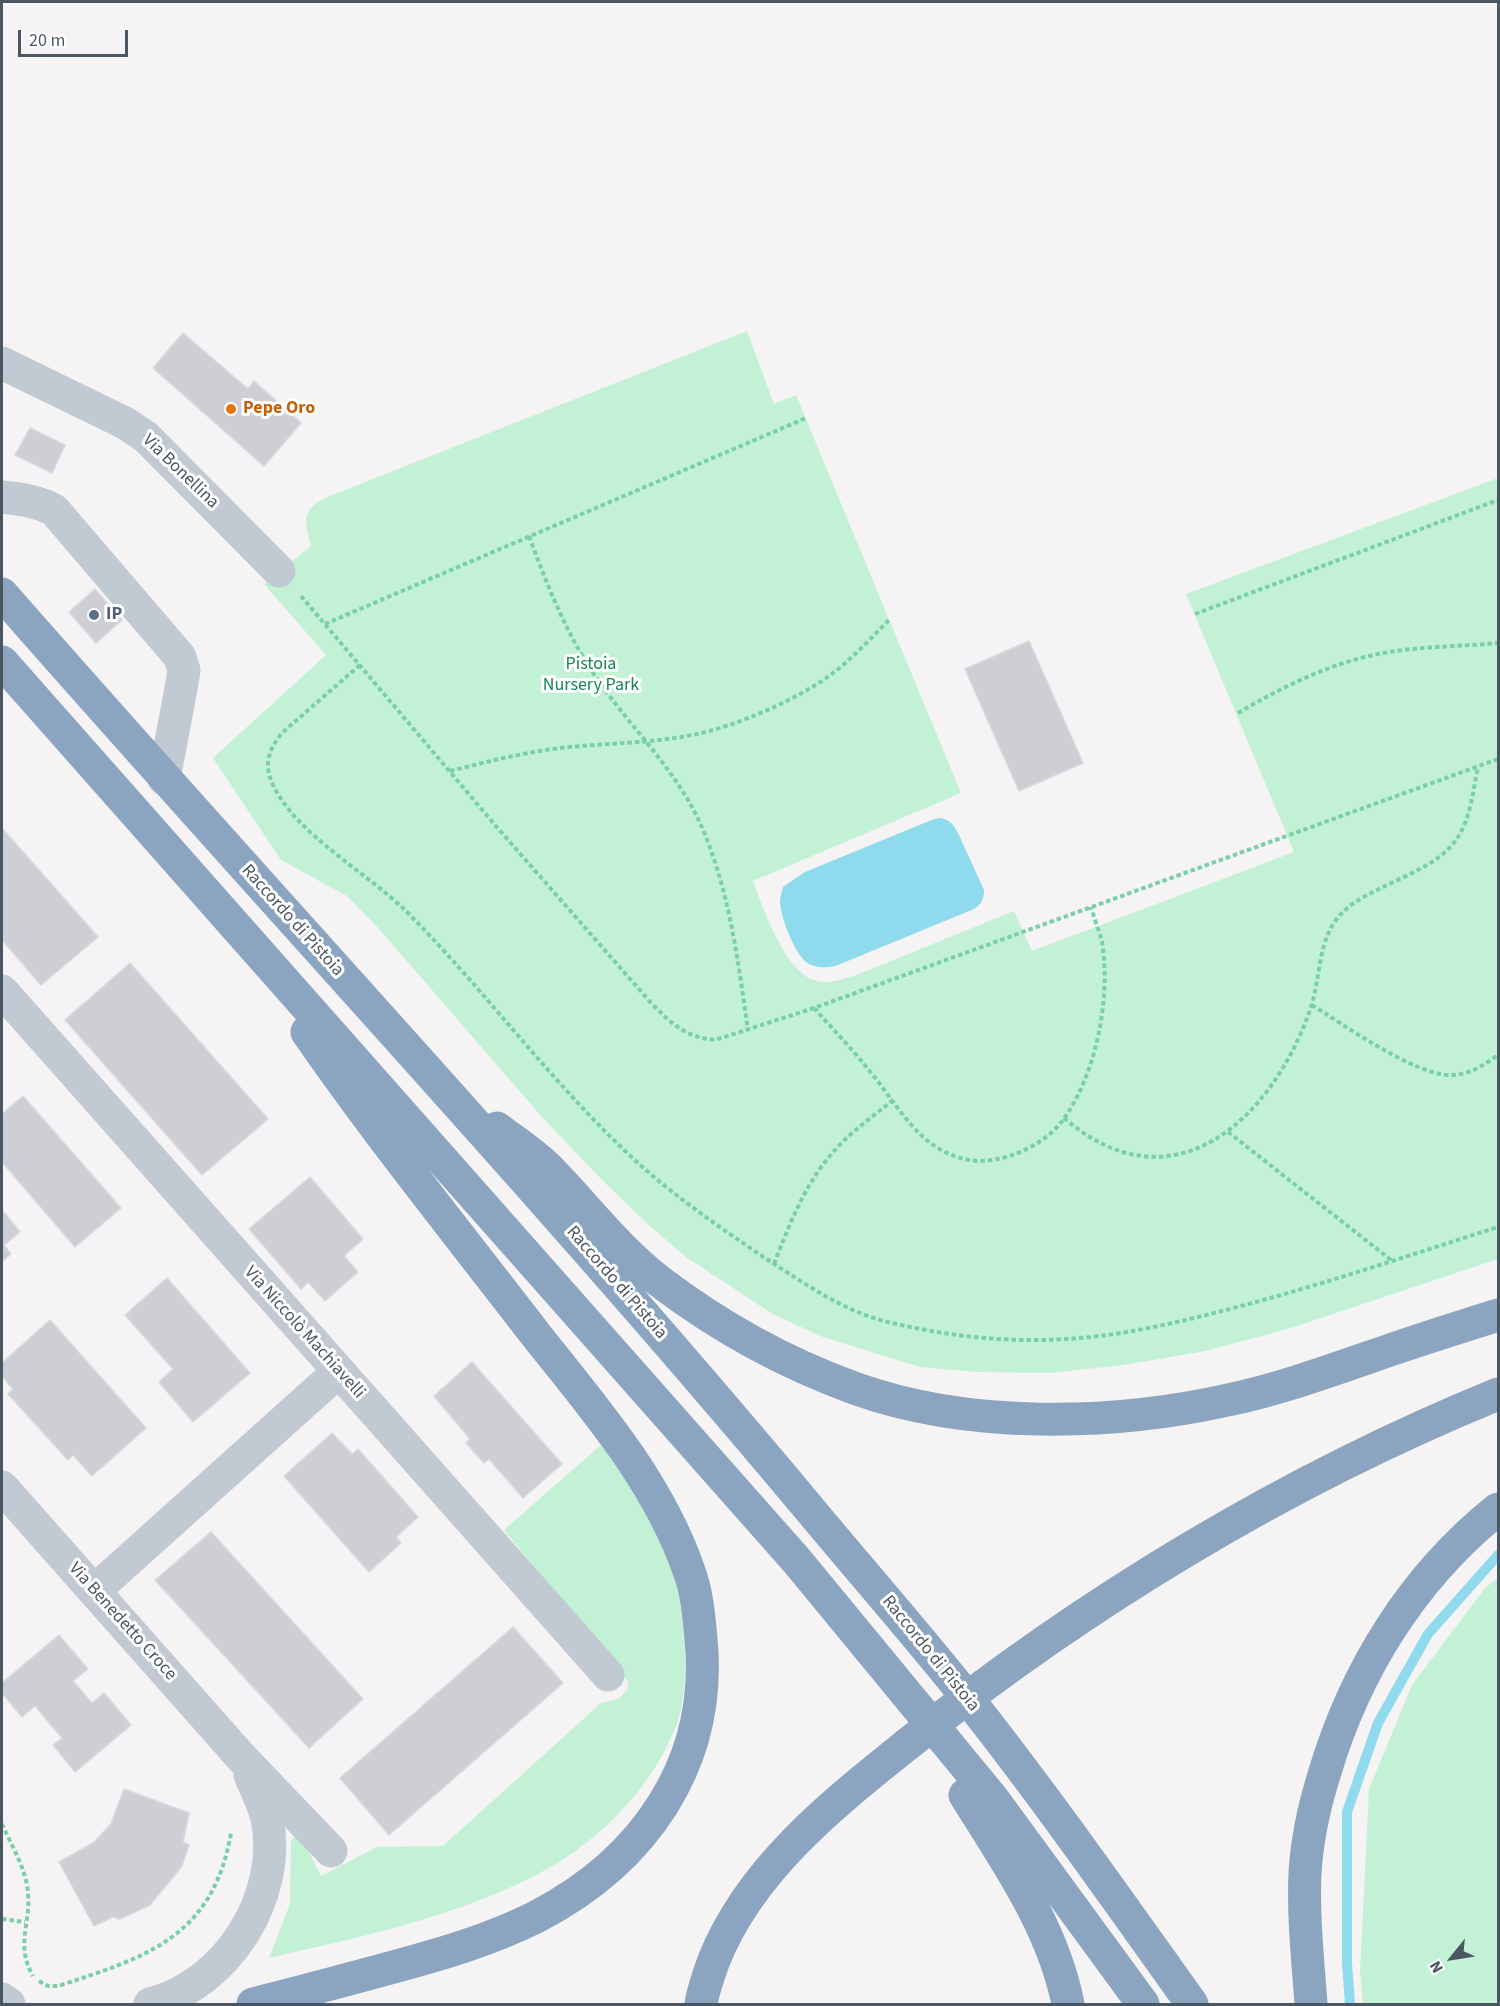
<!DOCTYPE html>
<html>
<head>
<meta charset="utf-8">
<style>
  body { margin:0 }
  #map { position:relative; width:1500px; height:2006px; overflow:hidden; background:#f5f3f3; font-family:"Source Sans 3",sans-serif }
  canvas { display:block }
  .frame { position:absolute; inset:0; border:3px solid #4a5661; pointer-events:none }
  .north { position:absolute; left:1422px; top:1928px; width:60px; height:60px; -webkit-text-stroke:4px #fff; paint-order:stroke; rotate:240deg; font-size:16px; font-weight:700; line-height:24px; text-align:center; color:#4a5661 }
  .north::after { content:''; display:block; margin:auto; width:21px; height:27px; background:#4a5661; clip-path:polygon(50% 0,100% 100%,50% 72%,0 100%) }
  .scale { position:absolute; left:18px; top:30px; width:110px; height:27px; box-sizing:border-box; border:3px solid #4a5661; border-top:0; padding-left:8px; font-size:18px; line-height:21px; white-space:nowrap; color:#4a5661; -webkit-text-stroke:4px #fff; paint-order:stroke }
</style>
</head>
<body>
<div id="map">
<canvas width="1500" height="2006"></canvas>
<div class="frame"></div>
<div class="north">N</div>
<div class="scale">20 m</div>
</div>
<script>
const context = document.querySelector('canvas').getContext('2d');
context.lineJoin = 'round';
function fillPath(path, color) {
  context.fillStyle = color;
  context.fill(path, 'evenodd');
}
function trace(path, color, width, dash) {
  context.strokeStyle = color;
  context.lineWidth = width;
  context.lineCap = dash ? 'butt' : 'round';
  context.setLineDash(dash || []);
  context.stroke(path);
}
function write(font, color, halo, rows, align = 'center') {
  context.font = font + ' "Source Sans 3",sans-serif';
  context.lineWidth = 6;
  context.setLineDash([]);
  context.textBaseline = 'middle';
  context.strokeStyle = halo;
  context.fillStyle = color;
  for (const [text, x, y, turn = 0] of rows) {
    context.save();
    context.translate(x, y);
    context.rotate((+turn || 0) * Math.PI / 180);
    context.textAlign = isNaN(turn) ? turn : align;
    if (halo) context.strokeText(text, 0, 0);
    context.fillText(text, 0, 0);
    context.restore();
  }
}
fillPath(new Path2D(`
  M747 331 774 404 796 395 961 793 753 881C763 908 786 975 817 981 829 984 843 979 854 976L1014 911 1032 951 1294 852 1186 594 1498 478V1259L1291 1328 1205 1351 1124 1365 1049 1373 976 1372 920 1367 820 1336 771 1313 724 1282 686 1257 650 1226 601 1179 542 1117 380 930 347 896 281 860 213 758 326 655 264 584 311 546C304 518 301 509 330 496Z
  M601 1445C629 1483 658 1525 672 1570 685 1610 692 1687 676 1726 650 1794 589 1851 524 1881 443 1920 355 1938 269 1958L290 1904 291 1841 296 1834 301 1836 321 1876 377 1847 443 1846 601 1703 618 1699 628 1689V1682L504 1530Z
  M1498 1578V2004H1363L1360 1972 1369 1789 1412 1685 1485 1588Z`), '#c3f1d5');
fillPath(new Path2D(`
  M941 818C950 820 954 825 958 833L984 890C984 900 981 904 974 909L838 965C828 968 816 969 806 962 794 952 780 916 780 901 780 896 782 892 783 887L805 872 934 819Z`), '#90daee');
trace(new Path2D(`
  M1350 2004 1347 1963V1812L1378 1723 1428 1634 1498 1555`), '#90daee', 10);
const building = new Path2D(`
  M183 333 248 389 254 381 301 423 264 466 153 368Z
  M30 428 65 445 52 473 15 455Z
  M95 589 122 620 96 643 69 612Z
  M1029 641 1083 763 1019 791 965 669Z
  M2 828 98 937 41 985 2 940Z
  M130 963 268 1119 202 1175 65 1020Z
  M23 1096 121 1208 75 1247 2 1162V1114Z
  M310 1177 363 1239 344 1256 358 1272 325 1301 308 1282 301 1289 249 1229Z
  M2 1210 20 1232 4 1245 11 1254 2 1262Z
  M167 1278 250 1373 193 1422 159 1382 173 1369 125 1315Z
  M50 1320 146 1428 92 1476 73 1455 68 1460 8 1394 13 1389 2 1376V1363Z
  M472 1362 562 1464 523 1498 489 1459 484 1463 466 1443 470 1439 434 1396Z
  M332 1433 352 1454 358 1449 418 1517 396 1537 401 1543 369 1572 284 1476Z
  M211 1532 363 1699 309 1748 155 1580Z
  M513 1627 563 1683 389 1835 340 1778Z
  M59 1635 88 1669 73 1681 92 1703 104 1693 131 1725 75 1772 53 1745 62 1738 35 1706 22 1717 2 1693V1683Z
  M124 1789 189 1813 183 1842 189 1845 182 1866 150 1905 120 1919 113 1917 94 1926 59 1862 93 1843 111 1824Z`);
fillPath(building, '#cdcfd5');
trace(building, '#d7d9de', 1.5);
trace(new Path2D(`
  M529 536C549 590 567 636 600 683 633 730 676 770 700 823 729 887 738 961 748 1030
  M301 596 495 825 652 1004C672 1024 685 1037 715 1040L814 1008 1498 759
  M1195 614 1498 500
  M325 624 806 418
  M360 665 283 732C268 749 263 766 274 787 298 835 367 873 406 911 481 986 544 1073 621 1147 666 1191 719 1227 771 1262 810 1287 847 1313 892 1323 948 1336 1008 1343 1066 1339 1119 1336 1171 1324 1222 1311 1316 1287 1407 1256 1498 1227
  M1238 713C1279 689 1322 667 1369 656 1411 646 1456 647 1498 643
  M450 771C490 761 529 751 570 747 611 743 652 743 692 735 735 727 799 699 833 673 854 657 871 638 889 620
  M1312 1005C1344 1025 1412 1073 1448 1075 1467 1076 1483 1066 1498 1055
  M814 1008C832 1028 851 1048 868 1069 891 1096 912 1136 945 1152 969 1164 990 1163 1015 1154 1034 1147 1054 1134 1065 1117 1097 1071 1111 996 1102 942 1099 930 1094 918 1091 907
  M1064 1118C1174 1213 1274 1117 1311 1007 1320 980 1318 944 1336 920 1347 905 1363 897 1379 889 1406 875 1442 863 1458 837 1471 817 1473 790 1478 767
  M1228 1132 1391 1260
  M774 1264C790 1223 806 1181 836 1149 853 1130 874 1116 893 1100
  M2 1824C11 1845 27 1870 28 1894 31 1924 15 1945 33 1976
  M2 1919 25 1922
  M39 1981 48 1986H58C147 1957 213 1937 231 1833`), '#7ad0a6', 4, [4.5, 3]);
trace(new Path2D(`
  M2 363 125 423 146 437 279 571
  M2 497C21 499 37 501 54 510L180 657 184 670 182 683 164 779
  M2 991 608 1675
  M2 1487 241 1757 331 1851
  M94 1591 338 1372
  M2 1999 9 2004
  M150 2004C227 1985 283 1896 267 1818 263 1803 256 1789 250 1775`), '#c1cad2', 33);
trace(new Path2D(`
  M2 594C271 901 551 1199 812 1512 862 1572 913 1630 961 1690 1042 1792 1117 1899 1192 2004
  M2 662 797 1561 993 1799 1143 2004
  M497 1128C514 1141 531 1152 546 1166 584 1204 616 1248 659 1281 717 1325 785 1363 854 1388 967 1429 1111 1426 1228 1400 1284 1388 1338 1368 1393 1349 1428 1337 1463 1326 1498 1315
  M965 1795C1006 1861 1053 1927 1068 2004
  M253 2004C297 1993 342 1981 386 1969 438 1955 488 1941 536 1917 644 1861 713 1763 701 1639 699 1617 697 1592 689 1571 658 1481 594 1408 536 1335 459 1235 379 1136 307 1032
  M701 2004C703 1990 709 1974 714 1960 751 1868 834 1803 909 1743 1087 1601 1287 1480 1498 1394
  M1311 2004C1308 1961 1303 1917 1305 1873 1307 1839 1314 1807 1324 1775 1355 1670 1413 1577 1498 1509`), '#8ba5c1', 33);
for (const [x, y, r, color] of [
  [231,409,6,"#e8710a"],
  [94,615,6,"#5c6f8a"]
]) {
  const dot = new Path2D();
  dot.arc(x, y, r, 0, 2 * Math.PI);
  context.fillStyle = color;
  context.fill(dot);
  trace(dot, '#fff', 2);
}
write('bold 18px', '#c56008', '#fff', [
  ["Pepe Oro",243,409]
], 'left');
write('18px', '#4a5661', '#fff', [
  ["Via Bonellina",180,472,44],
  ["Raccordo di Pistoia",292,921,48],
  ["Raccordo di Pistoia",616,1283,49],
  ["Via Niccolò Machiavelli",304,1333,48],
  ["Via Benedetto Croce",122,1622,48],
  ["Raccordo di Pistoia",930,1654,51]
]);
write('bold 18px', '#4e5e75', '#fff', [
  ["IP",106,615]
], 'left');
write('18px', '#17864f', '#fff', [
  ["Pistoia",591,665],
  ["Nursery Park",591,686]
]);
</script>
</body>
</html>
